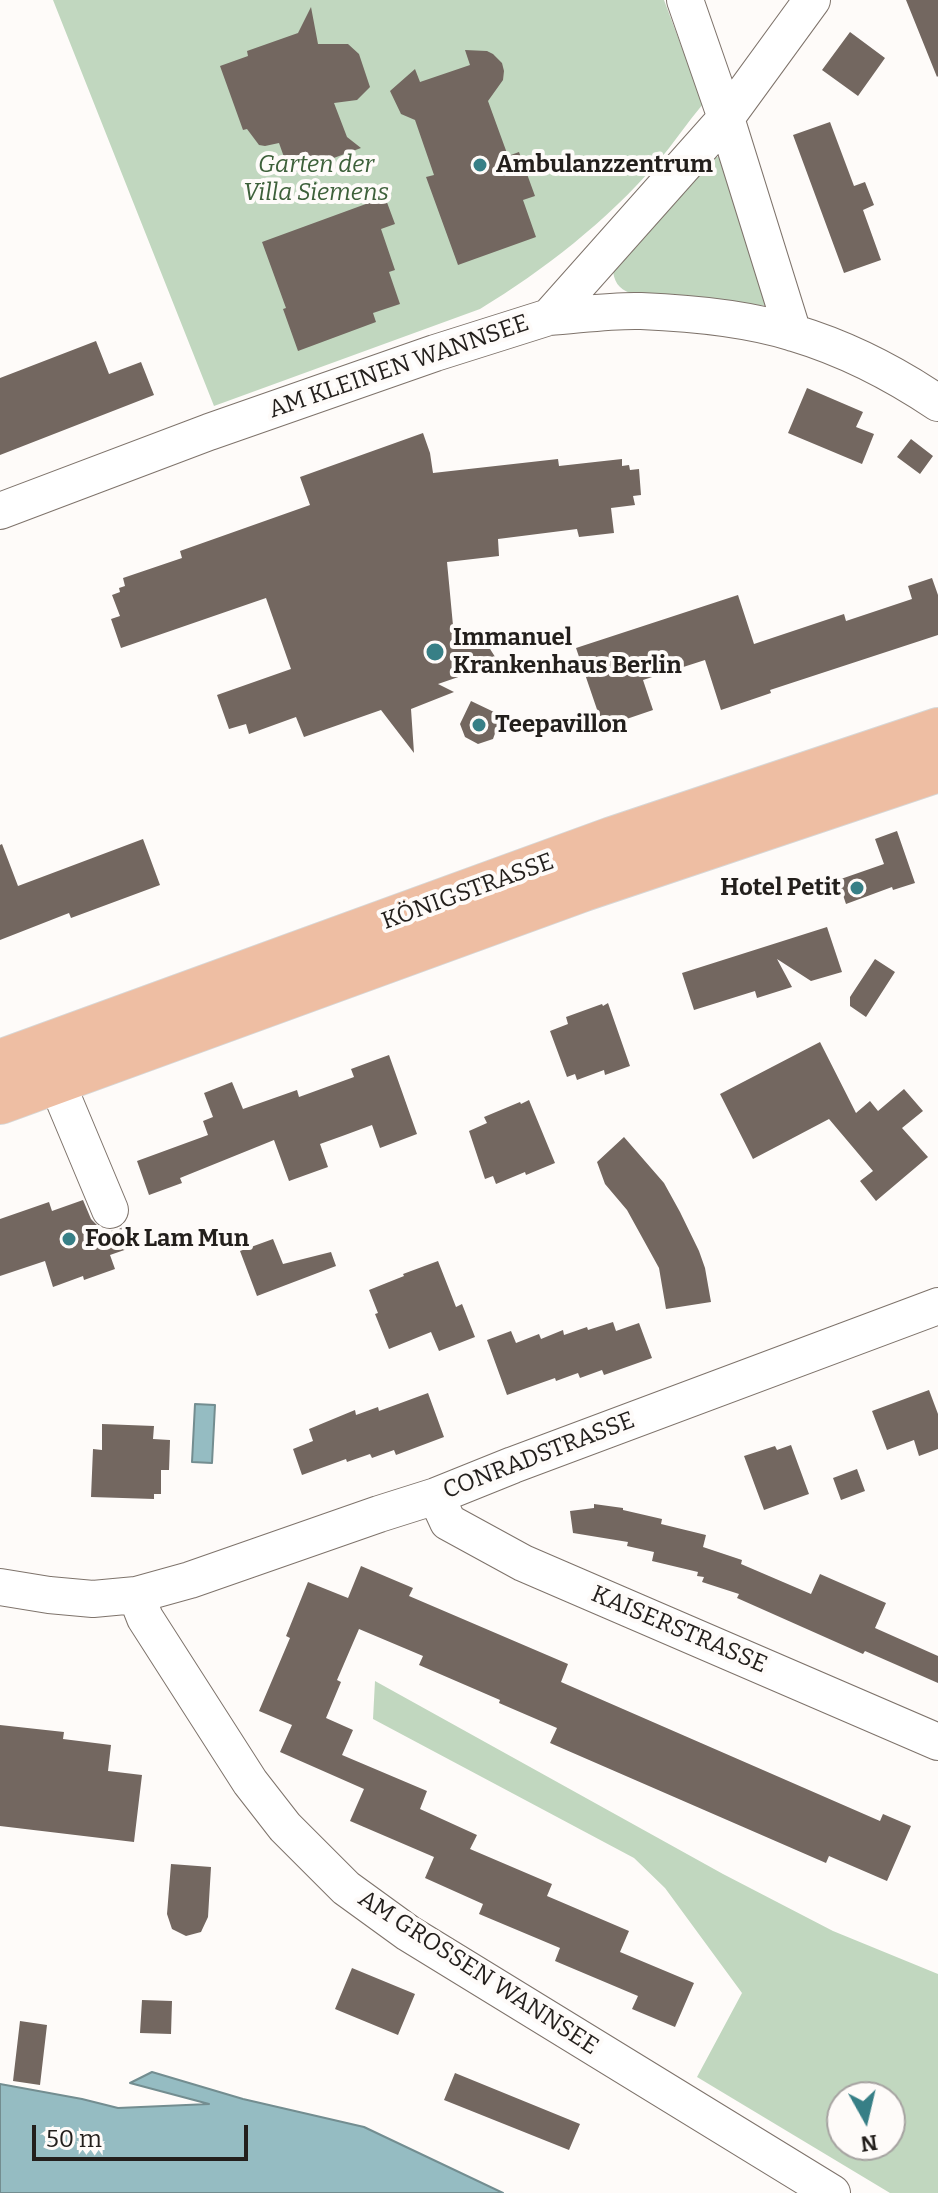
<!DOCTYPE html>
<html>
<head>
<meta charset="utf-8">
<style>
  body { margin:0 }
  #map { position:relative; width:938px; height:2193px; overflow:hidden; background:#fefbf9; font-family:Bitter,serif }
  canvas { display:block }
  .north { position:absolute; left:826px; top:2081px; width:80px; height:80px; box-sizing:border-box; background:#fefbf9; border:2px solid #a6a3a1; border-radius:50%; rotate:172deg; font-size:22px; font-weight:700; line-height:32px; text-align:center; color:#231f1c }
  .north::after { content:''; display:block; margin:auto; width:28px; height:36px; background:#377f86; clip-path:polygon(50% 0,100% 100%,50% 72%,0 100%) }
  .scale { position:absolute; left:32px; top:2125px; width:216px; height:36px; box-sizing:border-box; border:4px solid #231f1c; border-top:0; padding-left:10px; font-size:24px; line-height:28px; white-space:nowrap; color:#231f1c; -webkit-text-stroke:6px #fefbf9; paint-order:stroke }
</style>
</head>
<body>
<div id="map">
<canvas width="938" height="2193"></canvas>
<div class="north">N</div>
<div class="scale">50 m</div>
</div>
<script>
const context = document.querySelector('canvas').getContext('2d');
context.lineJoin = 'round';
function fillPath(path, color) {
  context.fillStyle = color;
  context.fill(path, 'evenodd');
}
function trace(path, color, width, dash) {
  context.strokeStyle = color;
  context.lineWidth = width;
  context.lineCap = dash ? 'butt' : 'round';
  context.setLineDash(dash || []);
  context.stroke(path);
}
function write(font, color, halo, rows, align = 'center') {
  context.font = font + ' Bitter,serif';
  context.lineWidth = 8;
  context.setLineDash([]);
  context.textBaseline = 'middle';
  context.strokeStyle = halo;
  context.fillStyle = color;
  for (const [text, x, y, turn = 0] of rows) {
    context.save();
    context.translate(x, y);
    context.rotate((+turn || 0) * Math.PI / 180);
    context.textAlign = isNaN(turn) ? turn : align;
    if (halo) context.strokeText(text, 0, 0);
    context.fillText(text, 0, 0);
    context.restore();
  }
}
fillPath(new Path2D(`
  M53 0H664L703 104C687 123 673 144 657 163 607 221 544 270 480 309L214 406Z
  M723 156 769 306 630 293C619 289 613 281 613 268L708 159Z
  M375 1681 723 1874 833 1931 938 1974V2193H890L697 2077 742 1993 665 1888 634 1858 373 1719ZM842 2097H890V2145H842Z`), '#c1d7bf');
const water = new Path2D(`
  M195 1404 215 1405 212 1463 192 1462Z
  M152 2072 243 2099 364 2127 503 2193H0V2084L82 2099 118 2108 209 2104 130 2083Z`);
fillPath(water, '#95bcc2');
trace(water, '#738d90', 2);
fillPath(new Path2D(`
  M906 0H938V76L937 77Z
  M311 7 318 44H348L359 54 370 87 357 100 334 103 347 137 361 148 290 174 279 143 265 146 259 145 247 129 243 130 220 66 248 56 247 51 298 33Z
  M850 32 885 58 858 96 822 70Z
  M465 50 487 51 493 54 502 63 504 71 503 80 488 101 508 156 519 152 535 196 523 200 536 237 458 265 426 177 434 175 415 120 401 114 390 91 415 69 420 82 470 65Z
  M830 122 854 186 865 182 874 205 863 210 881 260 844 273 793 135Z
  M385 197 395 224 381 229 395 270 389 272 400 304 373 313 376 322 298 351 283 309 286 308 262 242Z
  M96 341 109 374 141 362 154 395 0 455V378Z
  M807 388 863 412 856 427 874 434 862 464 788 433Z
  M423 433 430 453 433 473 558 459 559 466 622 459V466L629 465 630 470 639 469 641 495 633 496 635 505 611 508 614 533 579 537 577 529 498 539 499 556 447 562 454 636 460 634 462 646 483 638 499 663 438 684 454 692 411 709 414 753 381 710 304 737 296 717 249 734 246 724 229 729 217 695 291 669 266 598 121 648 111 619 120 616 112 595 120 592 119 588 125 586 123 578 182 558 180 551 310 505 300 477Z
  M911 439 933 456 920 474 897 457Z
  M932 578 938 595V635L770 690 771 693 721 710 705 660 643 680 653 710 603 727 576 648 738 595 754 644 844 614 846 621 912 599 908 586Z
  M471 701 494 712 498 725 493 739 478 744 465 737 460 724Z
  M897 831 915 883 893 890 892 887 846 904 838 880 884 864 875 839Z
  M143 839 160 885 71 918 69 913 0 940V845L2 844 18 886Z
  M827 927 842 972 811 981 777 959 792 987 757 998 755 991 694 1010 682 973Z
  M875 959 895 972 866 1017 850 1006V997Z
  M608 1003 630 1066 605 1075 604 1070 577 1080 575 1074 567 1077 550 1031 568 1024 566 1017 602 1004 603 1006Z
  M820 1042 856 1113 870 1101 878 1111 904 1089 923 1111 902 1128 928 1157 876 1201 860 1181 873 1171 829 1119 753 1159 720 1094Z
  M389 1055 417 1134 380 1148 372 1125 345 1135 320 1144 328 1167 289 1181 274 1140 180 1178 182 1183 149 1195 137 1161 208 1135 203 1121 213 1117 204 1093 232 1082 243 1109 297 1090 299 1097 354 1077 351 1069Z
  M529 1100 555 1163 526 1175 525 1172 496 1184 493 1176 485 1179 469 1131 487 1123 484 1117 520 1102 521 1104Z
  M624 1137 664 1183 680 1212 699 1251 705 1268 711 1302 666 1309 659 1268 627 1210 605 1184 597 1162Z
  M83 1200 91 1219 104 1232 117 1230 129 1224 136 1246 110 1255 115 1269 84 1280 83 1276 53 1287 45 1261 0 1276V1219L49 1202 52 1211Z
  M273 1239 283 1264 331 1252 336 1266 257 1296 240 1251Z
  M438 1261 456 1307 462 1304 475 1337 439 1351 431 1332 389 1349 375 1314 378 1313 369 1290 404 1276 403 1274Z
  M613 1322 616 1331 639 1323 652 1358 604 1375 602 1370 580 1378 578 1373 556 1381 555 1378 507 1395 487 1340 511 1331 516 1343 539 1334 541 1339 563 1330 564 1335 587 1327 588 1330Z
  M929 1390 938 1414V1449L919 1456 914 1440 887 1450 872 1411Z
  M428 1393 444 1437 396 1455 394 1450 372 1458 370 1454 347 1462 346 1459 302 1475 293 1449 313 1441 309 1429 355 1410 356 1415 378 1407 379 1411Z
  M102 1424 154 1426 153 1439 170 1440 169 1470H161V1494H154V1499L91 1497 93 1449 102 1450Z
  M791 1445 809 1494 764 1510 744 1456 775 1446 777 1450Z
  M857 1469 865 1491 841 1500 833 1478Z
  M594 1504 623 1508V1510L662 1519 661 1524 706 1535 703 1547 742 1560 741 1564 811 1594 820 1574 886 1603 875 1628 938 1656V1683L865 1651 863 1654 737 1598 739 1594 702 1582 704 1577 697 1576 698 1572 652 1561 654 1552 627 1546 628 1542 573 1533 570 1511 594 1508Z
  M361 1566 413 1588 409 1596 568 1664 561 1682 880 1821 883 1814 911 1826 887 1881 829 1856 826 1863 550 1743 557 1728 499 1703 500 1700 419 1665 423 1656 359 1629 337 1680 341 1682 326 1718 353 1730 342 1755 427 1791 420 1809 477 1835 470 1849 552 1884 547 1896 629 1931 620 1952 694 1983 675 2027 632 2009 638 1996 555 1961 560 1948 479 1914 483 1904 425 1878 434 1857 350 1821 364 1789 280 1752 292 1725 259 1711 290 1638 286 1636 308 1582 348 1598Z
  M0 1725 64 1732 63 1739 111 1745 108 1771 142 1775 134 1842 0 1826Z
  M171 1864 211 1867 208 1917 201 1932 186 1936 172 1929 167 1914Z
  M352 1968 415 1994 398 2035 335 2009Z
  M142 2000 172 2001 171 2034 140 2033Z
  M20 2021 47 2025 40 2085 13 2081Z
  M455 2073 580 2124 569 2150 444 2100Z`), '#736760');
const minor = new Path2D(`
  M685 0 726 118 793 333
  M549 317C579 315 611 310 641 311 691 313 746 318 794 333 844 348 895 374 938 403
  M0 511 209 432 435 353 549 317 726 118 812 0
  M56 1081 110 1210
  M436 1496 448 1522 523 1563 938 1742
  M0 1587 49 1595 93 1599 136 1595 190 1580 379 1514 436 1496 513 1465 938 1306
  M136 1595 145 1618 250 1782 285 1827 346 1888 408 1933 832 2193`);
const major = new Path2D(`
  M0 1062 612 839 938 730
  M0 1102 584 889 938 770`);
trace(minor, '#7e736b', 38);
trace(major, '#d7d7d6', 46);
trace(minor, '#fff', 36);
trace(major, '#eebea3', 44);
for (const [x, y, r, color] of [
  [480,165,8,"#377f86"],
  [435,652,10,"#377f86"],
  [479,725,8,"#377f86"],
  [857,888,8,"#377f86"],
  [69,1239,8,"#377f86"]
]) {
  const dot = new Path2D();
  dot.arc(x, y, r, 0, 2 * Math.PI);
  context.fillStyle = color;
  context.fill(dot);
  trace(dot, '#fefbf9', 3);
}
write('italic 24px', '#3d603a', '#fefbf9', [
  ["Garten der",316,165],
  ["Villa Siemens",316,193]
]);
write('bold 24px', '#231f1c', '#fefbf9', [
  ["Ambulanzzentrum",496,165],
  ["Immanuel",453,638],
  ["Krankenhaus Berlin",453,666],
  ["Teepavillon",495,725],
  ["Hotel Petit",841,888,"right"],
  ["Fook Lam Mun",85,1239]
], 'left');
write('24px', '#231f1c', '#fefbf9', [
  ["AM KLEINEN WANNSEE",399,367,-19],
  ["KÖNIGSTRASSE",468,892,-20],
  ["CONRADSTRASSE",539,1456,-21],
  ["KAISERSTRASSE",679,1630,23],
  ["AM GROSSEN WANNSEE",478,1973,33]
]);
</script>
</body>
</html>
